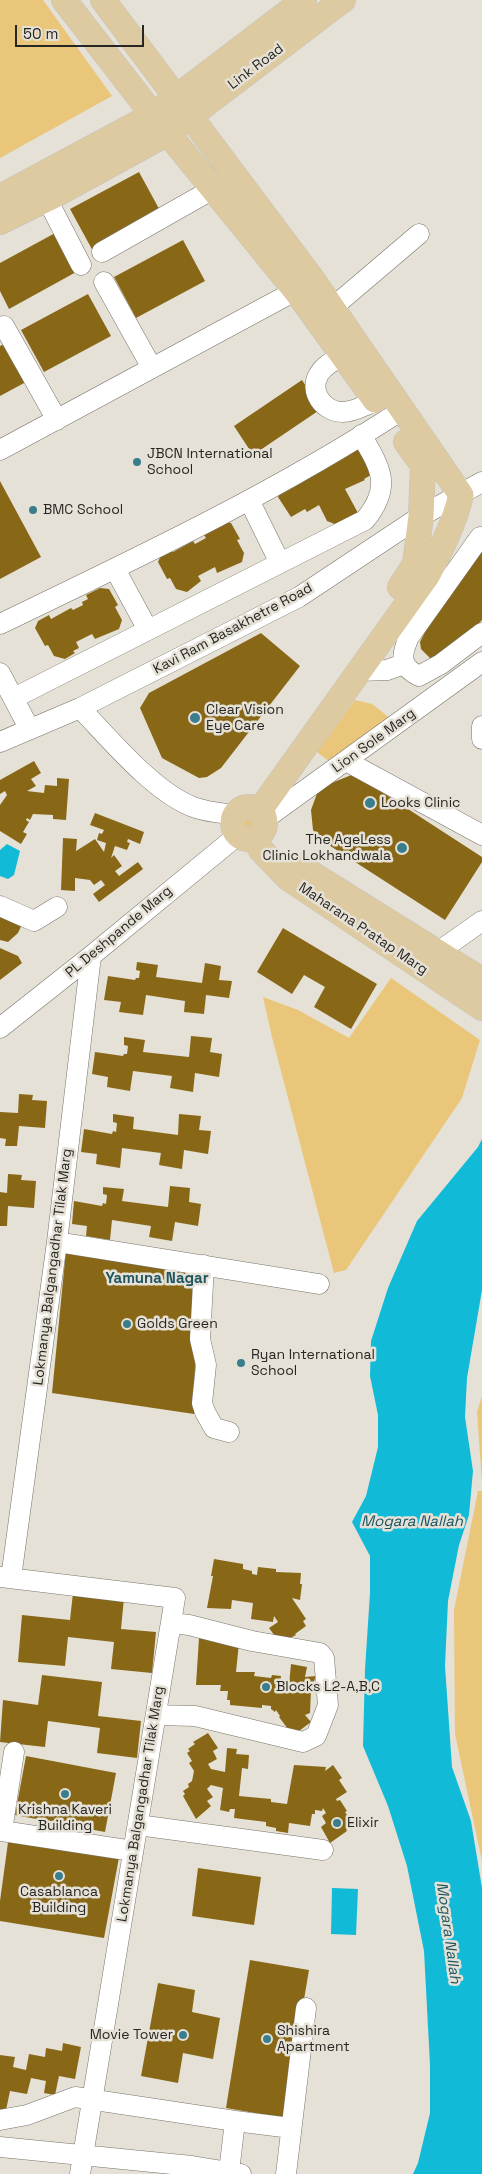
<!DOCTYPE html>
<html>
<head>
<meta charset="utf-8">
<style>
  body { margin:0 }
  #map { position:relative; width:482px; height:2174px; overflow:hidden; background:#e6e1d6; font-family:"Space Grotesk",sans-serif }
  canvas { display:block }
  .scale { position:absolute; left:15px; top:25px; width:129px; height:22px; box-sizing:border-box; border:2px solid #282622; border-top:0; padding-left:6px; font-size:15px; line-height:18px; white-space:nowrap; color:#282622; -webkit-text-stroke:4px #e6e1d6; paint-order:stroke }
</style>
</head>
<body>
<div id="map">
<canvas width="482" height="2174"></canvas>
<div class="scale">50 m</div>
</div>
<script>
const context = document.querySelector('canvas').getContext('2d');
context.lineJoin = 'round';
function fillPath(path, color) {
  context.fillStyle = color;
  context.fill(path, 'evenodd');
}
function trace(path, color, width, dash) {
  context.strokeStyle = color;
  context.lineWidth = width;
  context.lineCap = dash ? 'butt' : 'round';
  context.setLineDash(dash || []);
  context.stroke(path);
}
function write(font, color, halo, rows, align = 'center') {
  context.font = font + ' "Space Grotesk",sans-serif';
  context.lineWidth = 5;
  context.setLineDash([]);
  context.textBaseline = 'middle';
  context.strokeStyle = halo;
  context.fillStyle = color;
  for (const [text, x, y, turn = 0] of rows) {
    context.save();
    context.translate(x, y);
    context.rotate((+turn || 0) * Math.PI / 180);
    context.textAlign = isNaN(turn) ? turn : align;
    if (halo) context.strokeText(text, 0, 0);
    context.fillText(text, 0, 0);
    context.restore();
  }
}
fillPath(new Path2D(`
  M0 0H43L112 96 0 158Z
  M355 700 372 704 390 718 330 762 317 752Z
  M248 813 260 825 256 830 249 832 242 828 240 823 244 815Z
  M391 978 480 1040 462 1098 346 1270 334 1273 272 1037 263 997 298 1010 349 1038Z
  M482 1396V1483L477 1412Z
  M478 1491H482V1861L455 1734 454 1610Z`), '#e9c67a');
fillPath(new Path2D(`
  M7 844 20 851 14 875 8 879 0 876V850Z
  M482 1139V1290L467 1378 465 1417 473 1471 469 1515 459 1545 448 1601 445 1666 452 1767 471 1821 482 1888V2174H413L418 2163 430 2113V2065L424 1951 407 1866 388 1806 363 1746 365 1669 370 1593V1556L352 1522 366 1496 378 1447V1415L370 1376 371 1341 388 1288 417 1221 478 1147Z
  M332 1888 358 1889 356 1935 331 1934Z`), '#11bbd8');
fillPath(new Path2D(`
  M139 172 163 216 94 253 70 209Z
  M57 232 78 271 9 309 0 291V263Z
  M183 240 205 281 136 318 114 277Z
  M88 294 111 336 44 372 21 330Z
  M5 344 26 382 0 396V346Z
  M302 380 321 409 253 455 234 426Z
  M358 447 371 475 364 479 365 480 345 489 358 513 337 525 327 521 319 505 307 512 305 509 291 517 278 497 280 490Z
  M0 481 41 557 0 579Z
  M223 521 231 523 240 539 237 540 244 553 242 562 217 573 215 567 198 576 201 581 187 592 176 589 170 578 167 579 158 562 161 555 171 549 173 552 193 541 195 544 206 538 204 535 210 532 208 529Z
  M482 543V620L452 652 432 660 421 649 420 642 424 634 450 586Z
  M100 588 109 589 118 605 115 607 122 620 119 629 95 639 92 634 76 642 79 648 73 651 75 653 65 659 54 656 48 645 45 646 35 628 38 621 49 615 51 619 71 608 73 610 83 605 82 602 88 599 86 595Z
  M261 633 300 666 221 768 207 777 199 778 162 758 140 708 149 693Z
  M34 761 41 773 31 779 36 786 27 791 44 793 45 785 57 786V778L69 779 66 820 53 819V815L33 814 30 820 27 818 26 820 29 822 23 832 27 834 21 844 0 831V805L7 795 5 791 0 794V780Z
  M354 774 482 857V862L445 920 321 840 313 830 311 810 319 788Z
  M95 813 144 832 140 844 128 839 127 842 130 843 127 850 115 846 111 858 114 855 122 866 115 871 119 876 138 862 143 869 99 902 93 894 105 885 101 880 94 885 90 880 75 878V891L61 890 63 838 77 839 76 851 95 839 104 852 106 843 97 840 99 833 102 834 104 830 90 825Z
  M0 911 23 922 18 933 8 942 0 940Z
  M283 928 377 984 351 1029 314 1007 325 987 304 975 292 994 257 972Z
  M0 948 18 956 22 963 0 980Z
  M137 962 158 965 156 977 202 983 205 963 221 966 219 980 232 981 229 998 206 995 204 1014 184 1012 185 1001 146 995 143 1015 119 1012 121 1002 104 1000 108 976 135 980 136 978H139L140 971 136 970Z
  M191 1036 212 1038 210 1052 222 1054 219 1077 195 1073 193 1092 170 1088 172 1076 133 1071 130 1091 107 1087 108 1077 92 1074 95 1052 123 1056 124 1054H127L128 1046 124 1045V1037L145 1040 143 1052 189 1057Z
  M19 1094 33 1095 32 1100 47 1101 45 1128 19 1126 17 1146H5L6 1139 0 1138V1112L18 1113Z
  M113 1114 134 1117 133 1129 178 1135 179 1114 201 1116 199 1130 211 1131 208 1154 184 1150 182 1169 159 1165 161 1153 122 1148 120 1168 96 1164 97 1154 81 1152 84 1129 112 1134 113 1131 116 1132 117 1123 113 1122Z
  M8 1174 22 1175 21 1180 36 1181 34 1208 8 1206 7 1226H0V1192L7 1193Z
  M170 1186 190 1188 189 1202 201 1204 198 1226 175 1222 172 1241 149 1237 151 1226 112 1220 110 1240 86 1236 87 1226 72 1224 74 1201 102 1206 103 1203 106 1204 107 1195 103 1194V1187L124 1189 122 1201 168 1207Z
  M66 1250 197 1266 194 1414 52 1393Z
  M214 1559 243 1564V1569L252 1571V1574L257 1575 258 1567 276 1569V1572L301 1573 300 1584H302L300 1600 292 1598 306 1619 303 1621 306 1626 295 1634 296 1635 280 1643 269 1628 278 1622 274 1616 273 1622 251 1619 253 1603 232 1600 231 1609 207 1608 213 1576H211Z
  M73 1593 124 1598 121 1629 156 1632 152 1673 111 1669 114 1642 68 1637 65 1666 18 1662 22 1615 70 1620Z
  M199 1638 239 1643 236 1672H255L254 1676 271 1678 272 1675 281 1676 280 1684 289 1685 291 1664 307 1667 305 1677 316 1676 311 1689 310 1713 305 1715 311 1722 295 1734 291 1733 279 1717 280 1716 276 1710 275 1712 271 1709V1706L262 1705V1708L230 1705V1700H227L228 1691H220L221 1685H196Z
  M42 1675 102 1682 98 1716 141 1721 137 1758 97 1753 100 1728 48 1721 45 1747 0 1742 3 1700 38 1705Z
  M208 1733 218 1748 213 1751 217 1759 208 1764 211 1769 225 1772 227 1748 237 1749 236 1754 249 1755 248 1769 242 1768 239 1796 271 1799V1802L287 1804 294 1765 326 1767 325 1771 333 1765 342 1778 339 1780 347 1792 336 1799 337 1801 340 1800 347 1811 345 1812 351 1821 349 1822 352 1826 346 1830 347 1831 330 1843 321 1827 326 1823 322 1816 326 1813 323 1808 322 1811 315 1810V1814H312L310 1826 289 1823 288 1833 276 1831V1828L266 1826V1822L234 1818 235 1809H230L229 1812 220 1810 223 1788 211 1785 207 1789 213 1797 207 1801 211 1806 196 1819 183 1796 185 1794 183 1791 189 1787 188 1784 192 1781 194 1771 189 1763 192 1761 187 1753 190 1751 188 1749 195 1744 193 1742Z
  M26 1756 116 1773 105 1832 15 1815Z
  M9 1835 120 1852 104 1938 0 1921V1901Z
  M198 1868 261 1877 254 1925 192 1916Z
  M250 1960 309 1970 284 2118 226 2108Z
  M158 1983 195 1990 192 2012 220 2018 213 2059 183 2053 178 2083 141 2076Z
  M63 2043 81 2047 75 2079 59 2076 55 2095 44 2093 46 2081 31 2078 27 2094 10 2091 5 2115 0 2114V2055L15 2057 13 2067 26 2070 29 2054 45 2057 46 2048 62 2051Z`), '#886817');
const minor = new Path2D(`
  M47 199 81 265
  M102 252 213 189
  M104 282 152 368
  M332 308 419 234
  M4 326 57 420
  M343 355C334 361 324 365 319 374 308 392 324 412 343 412 354 412 365 405 376 401
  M0 450 308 284
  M249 500 280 563
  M480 537 409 637C401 655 399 666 419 676L441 664 482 633
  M115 569 148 630
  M0 624C137 558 275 493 402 410
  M360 671 387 670 404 664
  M0 673 29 728
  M14 698 365 520C393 486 380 467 361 435
  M80 708C109 738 156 795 196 808 208 812 222 813 235 815
  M482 726V739
  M0 742 80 708 299 597 421 516 482 482
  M346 761 482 835
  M265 819 482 662
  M0 906 34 921 57 907
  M438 952 482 921
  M0 1028 91 956 238 835
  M57 1242 319 1284
  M204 1265 200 1339 206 1365 202 1403 205 1412 214 1428 229 1432
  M0 1577 175 1598 80 2174
  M11 1578 57 1242 91 956
  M156 1715 195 1716 303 1742 316 1736 328 1705 324 1658 320 1653 252 1641 189 1625 171 1623
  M14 1752 2 1831 133 1851
  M138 1825 323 1850
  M0 2120 27 2115 75 2097 235 2121
  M0 2147 192 2166 241 2174
  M229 2172 235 2121 291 2128
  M286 2174 306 2008`);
const major = new Path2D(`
  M64 0 153 115 296 291 375 400
  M103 0 313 280 461 495C454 524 441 550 427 576L260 810
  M0 197 153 115 304 0
  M0 222 53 196 168 133 343 0
  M400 587 415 564 421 516 423 465 406 442
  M233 823a16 16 0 1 1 32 0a16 16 0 1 1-32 0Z
  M255 839 261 850 288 878 482 1008
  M301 867 482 980`);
trace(minor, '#78746a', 21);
trace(major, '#c3c2c1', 26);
trace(minor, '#fff', 20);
trace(major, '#ddcaa0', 25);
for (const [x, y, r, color] of [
  [137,462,5,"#3a7e8d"],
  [33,510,5,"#3a7e8d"],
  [195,718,6,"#3a7e8d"],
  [370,803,6,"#3a7e8d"],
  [402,848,6,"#3a7e8d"],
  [127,1324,5,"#3a7e8d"],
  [241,1363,5,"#3a7e8d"],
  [266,1687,5,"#3a7e8d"],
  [65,1794,5,"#3a7e8d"],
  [337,1823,5,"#3a7e8d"],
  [59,1876,5,"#3a7e8d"],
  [183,2035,5,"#3a7e8d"],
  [267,2039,5,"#3a7e8d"]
]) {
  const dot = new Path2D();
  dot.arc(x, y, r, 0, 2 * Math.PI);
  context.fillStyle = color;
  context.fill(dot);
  trace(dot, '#e6e1d6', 2);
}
write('14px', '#282622', '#e6e1d6', [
  ["Link Road",256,67,-37],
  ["Kavi Ram Basakhetre Road",233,629,-28],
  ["Lion Sole Marg",374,741,-36],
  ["Maharana Pratap Marg",363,929,34],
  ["PL Deshpande Marg",119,932,-40],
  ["Lokmanya Balgangadhar Tilak Marg",53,1267,-83],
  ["Lokmanya Balgangadhar Tilak Marg",141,1804,-81]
]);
write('14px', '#282622', '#e6e1d6', [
  ["JBCN International",147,454],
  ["School",147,470],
  ["BMC School",43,510],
  ["Clear Vision",206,710],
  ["Eye Care",206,726],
  ["Looks Clinic",381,803],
  ["The AgeLess",391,840,"right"],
  ["Clinic Lokhandwala",391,856,"right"],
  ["Golds Green",137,1324],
  ["Ryan International",251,1355],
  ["School",251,1371],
  ["Blocks L2-A,B,C",276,1687],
  ["Krishna Kaveri",65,1810,"center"],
  ["Building",65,1826,"center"],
  ["Elixir",347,1823],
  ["Casablanca",59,1892,"center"],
  ["Building",59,1908,"center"],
  ["Shishira",277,2031],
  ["Apartment",277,2047],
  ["Movie Tower",173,2035,"right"]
], 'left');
write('bold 15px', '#1e5561', '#e6e1d6', [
  ["Yamuna Nagar",157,1279]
]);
write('italic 15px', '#1a5562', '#e6e1d6', [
  ["Mogara Nallah",412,1522],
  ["Mogara Nallah",448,1933,82]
]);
</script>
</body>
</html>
